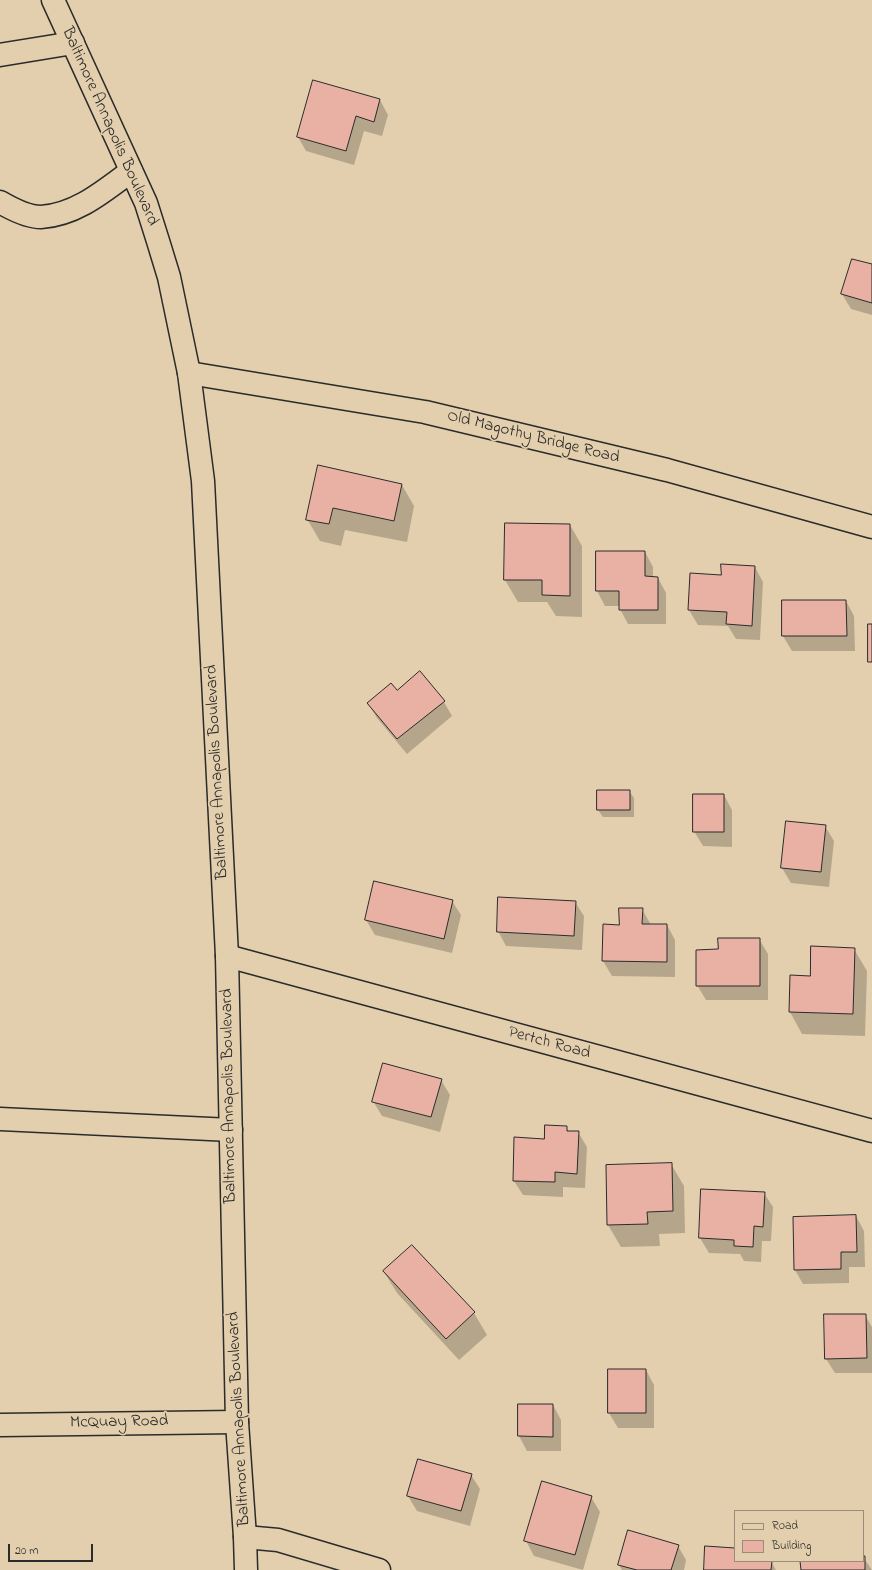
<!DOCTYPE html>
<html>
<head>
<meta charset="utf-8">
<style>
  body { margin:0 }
  #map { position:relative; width:872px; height:1570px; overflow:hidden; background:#e3cfad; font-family:"Indie Flower",sans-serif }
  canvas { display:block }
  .legend { position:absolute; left:734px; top:1510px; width:130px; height:52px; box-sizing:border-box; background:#e3cfad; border:1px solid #998d79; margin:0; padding:5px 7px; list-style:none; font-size:12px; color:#2b2b2b }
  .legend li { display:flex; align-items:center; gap:8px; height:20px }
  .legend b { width:20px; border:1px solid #998d79 }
  .scale { position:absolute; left:8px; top:1544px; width:85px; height:18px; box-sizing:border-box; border:2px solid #2b2b2b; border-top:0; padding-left:5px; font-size:12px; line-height:14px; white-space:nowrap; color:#2b2b2b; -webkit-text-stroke:3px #e3cfad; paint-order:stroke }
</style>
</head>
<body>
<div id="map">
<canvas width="872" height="1570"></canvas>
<ul class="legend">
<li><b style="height:5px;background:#e3cfad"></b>Road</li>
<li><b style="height:11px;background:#e9b0a4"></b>Building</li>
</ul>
<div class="scale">20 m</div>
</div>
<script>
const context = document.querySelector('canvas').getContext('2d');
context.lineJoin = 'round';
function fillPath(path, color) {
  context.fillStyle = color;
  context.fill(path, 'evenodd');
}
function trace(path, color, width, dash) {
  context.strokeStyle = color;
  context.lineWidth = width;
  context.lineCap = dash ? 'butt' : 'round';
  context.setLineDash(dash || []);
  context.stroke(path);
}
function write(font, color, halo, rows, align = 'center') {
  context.font = font + ' "Indie Flower",sans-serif';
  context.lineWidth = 3.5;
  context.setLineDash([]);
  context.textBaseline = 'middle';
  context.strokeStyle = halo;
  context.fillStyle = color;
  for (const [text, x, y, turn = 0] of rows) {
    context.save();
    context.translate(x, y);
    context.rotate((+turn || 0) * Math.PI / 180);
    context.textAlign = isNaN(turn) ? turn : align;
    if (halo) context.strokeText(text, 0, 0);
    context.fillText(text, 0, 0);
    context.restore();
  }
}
fillPath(new Path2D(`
  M314 81 380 100 388 115 382 136 364 131 354 165 306 151 298 137Z
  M872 265V315L851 309 842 294Z
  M318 467 402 485 414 506 407 542 345 530 341 546 320 541 307 519Z
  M570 525 582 546V617L556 616 547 602H518L505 580Z
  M645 552 653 567V578H658L666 593V624H628L620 609V606H605L597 591Z
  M755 567 763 582 760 640 736 639 728 626 698 625 689 610 722 576Z
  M783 601H846L854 616 855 651H792L783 636Z
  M397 692 444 702 452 716 407 754 377 718 368 703Z
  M629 791 634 798V817H603L598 810Z
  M724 795 732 810V847L703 846 694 831Z
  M825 826 834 841 829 887 791 883 782 868Z
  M452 901 461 915 452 953 375 935 366 920Z
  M575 902 584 916 582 950 506 946 498 931Z
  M642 909 651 925H667L675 940V977L612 976 603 961 620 926Z
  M759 939 768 954V1000H706L697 985 719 950Z
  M854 949 867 971 865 1036 802 1034 790 1012 811 977Z
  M441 1080 450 1095 440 1132 382 1116 373 1101Z
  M566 1127 569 1132H578L587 1147 585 1188 563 1187V1197L523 1195 514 1181 545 1140Z
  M671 1164 684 1186 685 1233 659 1234 660 1246 621 1247 608 1225 607 1166Z
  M702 1190 764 1193 773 1207 771 1241H762L761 1262 744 1261 740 1254 709 1253 700 1238Z
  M856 1216 864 1231 865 1267H849V1283L803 1284 795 1270Z
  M412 1246 474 1313 487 1335 459 1360 397 1293 384 1272Z
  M865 1315 872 1327V1373H835L826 1359Z
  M609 1370H646L654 1385V1428H618L609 1413Z
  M519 1405H553L561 1420V1451H527L519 1436Z
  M418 1460 471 1475 480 1489 470 1526 417 1511 408 1496Z
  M591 1497 600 1512 583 1570 534 1556 526 1541Z
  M678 1546 686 1560 684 1570H622L619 1565Z
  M735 1549V1561H771L776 1570H705Z
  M863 1557 872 1570H802L801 1561H863Z`), '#0003');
const building = new Path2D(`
  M313 80 380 99 374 122 356 116 346 151 297 137Z
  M852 259 872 264V303L841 294Z
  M318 465 402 484 394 521 333 508 329 524 306 520Z
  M505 523 570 524V596L542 595V580H504Z
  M596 551H645V576L658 577V610H619V591H596Z
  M721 564 755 566 752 626 726 624 727 612 688 610 690 573 721 575Z
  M782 600H846L847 636H782Z
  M868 624H872V662H868Z
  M420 671 445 701 397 739 367 703 391 683 397 690Z
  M597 790H630V810H597Z
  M693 794H724V832H693Z
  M786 821 826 825 821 872 781 868Z
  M374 881 453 900 444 939 365 920Z
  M498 897 576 901 574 936 497 932Z
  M619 908H643L642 924H667V962L602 961 603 924 619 925Z
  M718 938H760V986H696V950L718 949Z
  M811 946 855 948 853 1014 789 1012 790 975 810 976Z
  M383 1063 442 1079 431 1117 372 1102Z
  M545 1125 567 1126V1131H579L577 1174 555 1172V1182L513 1181 514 1137 544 1139Z
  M672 1163 673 1211 647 1212 648 1224 607 1225 606 1165Z
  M701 1189 765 1192 763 1227 754 1226 753 1247 734 1246V1240L699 1238Z
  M856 1215 857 1252H841V1269L794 1270 793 1217Z
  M412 1245 475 1312 446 1339 383 1271Z
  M824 1314H866L867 1358 825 1359Z
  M608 1369H646V1413H608Z
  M518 1404H553V1437L518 1436Z
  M418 1459 472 1474 461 1511 407 1496Z
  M542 1481 592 1496 575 1555 524 1541Z
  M628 1530 679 1545 671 1570H637L618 1565Z
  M705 1546 735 1548V1561H772L771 1570H704Z
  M863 1556H865V1570H801L800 1561H863Z`);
fillPath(building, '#e9b0a4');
trace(building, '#2b2b2b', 1);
const minor = new Path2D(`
  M0 55 73 43
  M0 202C12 209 27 217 41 217 76 215 104 191 131 171
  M189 373 425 412 667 470 872 527
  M227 956 872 1131
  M0 1119 231 1130
  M0 1425 237 1422
  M245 1537 278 1540 379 1570`);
const major = new Path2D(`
  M53 0 146 203 158 241 169 277 189 373 203 481 227 956 237 1422 245 1537 246 1570`);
trace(minor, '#2b2b2b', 25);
trace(major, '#2b2b2b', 25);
trace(minor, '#e3cfad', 22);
trace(major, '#e3cfad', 22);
write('17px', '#2b2b2b', '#e3cfad', [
  ["Baltimore Annapolis Boulevard",109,127,66],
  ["Old Magothy Bridge Road",533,438,14],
  ["Baltimore Annapolis Boulevard",218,772,-93],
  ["Pertch Road",549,1044,15],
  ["Baltimore Annapolis Boulevard",230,1096,-91],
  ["Baltimore Annapolis Boulevard",240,1419,-93],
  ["McQuay Road",119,1423,-1]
]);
</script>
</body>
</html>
